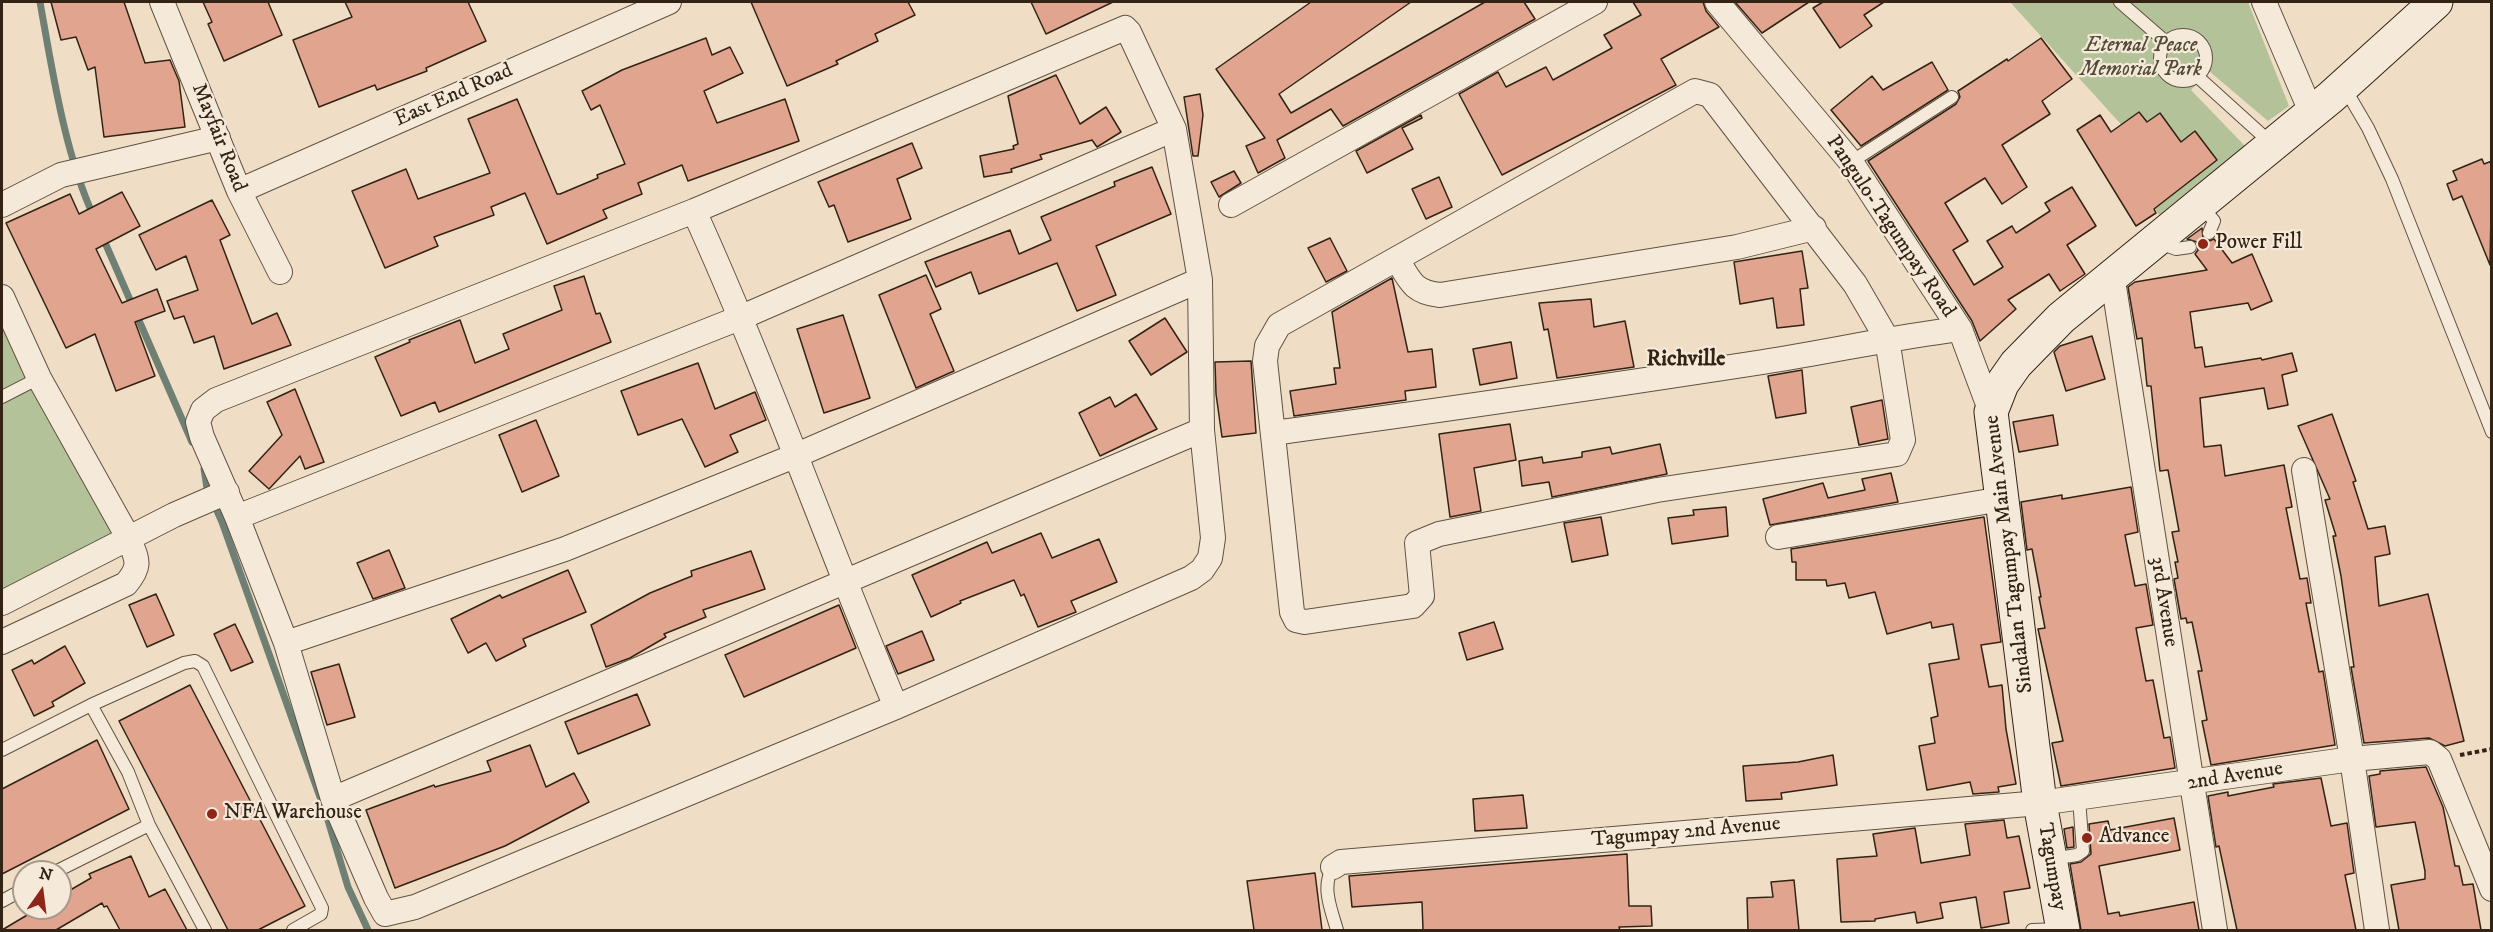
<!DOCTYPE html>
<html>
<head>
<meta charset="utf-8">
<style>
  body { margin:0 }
  #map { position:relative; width:2493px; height:932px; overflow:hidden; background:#efdec5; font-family:"IM FELL DW Pica",serif }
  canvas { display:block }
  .frame { position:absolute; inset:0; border:3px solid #322315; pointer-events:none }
  .north { position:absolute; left:12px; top:860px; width:60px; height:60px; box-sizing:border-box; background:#f5ead9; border:2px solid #a79a8b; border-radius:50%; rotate:14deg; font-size:16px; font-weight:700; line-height:24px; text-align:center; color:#322315 }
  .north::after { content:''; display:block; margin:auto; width:21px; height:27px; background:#8f2418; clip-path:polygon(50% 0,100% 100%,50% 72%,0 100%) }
</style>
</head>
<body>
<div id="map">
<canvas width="2493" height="932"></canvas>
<div class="frame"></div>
<div class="north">N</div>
</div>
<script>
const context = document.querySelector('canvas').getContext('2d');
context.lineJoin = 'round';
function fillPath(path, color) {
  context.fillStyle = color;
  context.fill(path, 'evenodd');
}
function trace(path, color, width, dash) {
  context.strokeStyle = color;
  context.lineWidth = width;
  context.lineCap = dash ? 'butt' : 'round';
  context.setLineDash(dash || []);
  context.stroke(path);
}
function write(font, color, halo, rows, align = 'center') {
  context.font = font + ' "IM FELL DW Pica",serif';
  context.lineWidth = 4.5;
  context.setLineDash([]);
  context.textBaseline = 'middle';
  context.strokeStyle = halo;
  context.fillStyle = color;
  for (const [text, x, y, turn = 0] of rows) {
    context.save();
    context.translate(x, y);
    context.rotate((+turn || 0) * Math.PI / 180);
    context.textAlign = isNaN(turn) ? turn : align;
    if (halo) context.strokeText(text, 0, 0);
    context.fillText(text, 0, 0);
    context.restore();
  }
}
fillPath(new Path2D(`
  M2010 2H2248L2289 106 2268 121 2209 71 2191 90 2245 146 2159 215 2122 158 2127 131Z
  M2 297 129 539 2 603Z`), '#b3c299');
trace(new Path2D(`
  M40 2C52 69 65 155 94 217
  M103 238 192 442
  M204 469 207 488 222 522 320 797
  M324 807 348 887 368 930`), '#707f74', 7);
const building = new Path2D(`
  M51 2H124L145 63 170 60 179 81 185 127 104 137 95 67 88 70 76 37 61 40Z
  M203 2H268L282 35 224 61 208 24 212 22Z
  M345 2H468L486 41 426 68 427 71 377 90 375 85 319 107 293 40 352 17Z
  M751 2H908L915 15 875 34 878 41 836 61 838 64 787 86Z
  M1031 2H1113L1046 34Z
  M1311 2H1411L1279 94 1291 113 1485 2H1524L1535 19 1343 126 1331 109 1277 140 1285 158 1258 173 1246 146 1265 138 1216 69Z
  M1633 2H1703L1706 11 1719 27 1661 59 1676 85 1502 175 1459 94 1498 72 1506 87 1546 67 1553 80 1612 48 1604 35 1641 15Z
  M1735 2H1809L1762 33Z
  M1823 2H1884L1864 15 1872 26 1840 48 1813 8Z
  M706 38 712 55 730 47 743 73 704 91 717 123 785 99 799 141 688 181 682 165 638 183 642 194 603 210 607 218 547 244 525 193 491 207 494 215 434 237 438 246 385 268 352 191 406 169 418 199 490 173 468 119 517 99 557 194H560L598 178 597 175 625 164 600 105 591 110 582 91 622 70Z
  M2041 38 2072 79 2042 101 2050 114 2002 145 2027 187 2002 204 1985 178 1945 203 1968 241 1953 250 1974 285 2003 267 1987 241 2012 226 2016 233 2050 211 2045 203 2072 187 2096 226 2067 245 2085 274 2060 291 2049 274 2008 300 2016 309 1980 341 1972 321 1868 161 1956 104 1960 97 1958 91 2007 59 2008 61Z
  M1932 62 1948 90 1861 146 1831 110 1872 76 1883 90Z
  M1056 75 1080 124 1106 107 1121 132 1097 147 1092 140 1040 155 1042 159 1011 169 1012 172 984 177 980 156 1014 149 1013 146 1018 144 1008 96Z
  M1200 94 1203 115 1198 156H1193L1184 97Z
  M2139 112 2147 122 2160 113 2181 142 2195 131 2217 160 2154 209 2156 213 2136 226 2077 130 2100 115 2111 132Z
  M1421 115 1422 118 1402 128 1413 149 1367 173 1356 151Z
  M912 143 922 168 897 179 911 219 848 242 834 205 829 207 818 182Z
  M2482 159 2484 164 2492 161 2490 265 2462 196 2453 200 2447 184 2457 180 2453 171Z
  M1152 167 1171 214 1096 246 1116 295 1077 311 1057 263 979 294 971 272 936 287 925 262 1010 230 1019 254 1051 240 1041 217 1115 186 1114 182Z
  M1234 171 1241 183 1219 197 1211 182Z
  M1439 177 1452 207 1426 219 1412 189Z
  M122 192 140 226 96 249 122 303 157 289 165 311 135 322 155 376 116 391 95 334 66 348 6 223 70 194 79 214Z
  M212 200 230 235 220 240 252 324 277 313 291 345 224 369 214 336 194 343 184 316 174 319 167 301 198 290 186 256 156 270 139 235Z
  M2202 228 2203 238 2209 241 2214 239 2232 263 2252 254 2272 301 2251 310 2248 303 2190 312 2195 348 2202 347 2205 367 2261 358 2262 360 2292 353 2297 371 2282 375 2288 405 2268 409 2264 388 2200 398 2204 447 2221 445 2225 476 2284 465 2292 507 2286 508 2300 579 2307 578 2311 603H2306L2319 672 2323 671 2335 745 2211 765 2202 721 2207 720 2198 671H2202L2192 622 2187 623 2186 618 2181 619 2174 579 2178 578 2175 562H2178L2172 532 2179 531 2168 470 2160 471 2151 386H2147L2142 338 2137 339 2128 287 2135 282 2207 270 2195 254 2198 250 2197 242 2187 239Z
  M1330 238 1347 271 1326 282 1308 248Z
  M1802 251 1808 288 1800 289 1804 325 1777 328 1773 298 1740 304 1734 262Z
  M926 275 941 309 930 314 954 371 916 388 879 295Z
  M584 276 596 314 600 313 611 342 439 412 435 402 401 416 375 357 410 342 409 340 460 320 475 363 509 349 503 334 562 310 554 286Z
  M1392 278 1408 352 1432 349 1436 387 1405 391 1406 400 1294 416 1290 391 1336 384 1334 368H1340L1332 312Z
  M1591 299 1594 327 1625 321 1634 367 1557 378 1548 329 1544 330 1539 303Z
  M843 315 870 398 824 413 797 329Z
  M1165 318 1187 352 1151 375 1129 341Z
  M2092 336 2105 379 2066 391 2054 352 2060 346Z
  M1511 342 1517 378 1480 385 1473 349Z
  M1251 361 1256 433 1222 437 1216 394 1215 362Z
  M698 363 715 409 755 392 766 420 730 435 738 452 705 467 682 419 638 435 621 391Z
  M1802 370 1806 413 1776 418 1768 376Z
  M295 389 324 462 305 469 300 456 269 489 249 471 282 435 267 402Z
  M1136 394 1157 429 1100 456 1079 413 1110 397 1115 407Z
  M1882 400 1888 439 1859 445 1851 407Z
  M2332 414 2356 481 2353 482 2368 529 2385 526 2390 554 2375 557 2379 606 2428 594 2464 741 2445 746 2429 738 2364 743 2351 667H2354L2341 576 2333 536H2336L2325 500 2330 499 2298 426Z
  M2053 415 2058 445 2019 452 2013 422Z
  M536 420 559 476 522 492 499 435Z
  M1510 424 1516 460 1474 468 1481 511 1450 517 1439 434Z
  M1660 444 1667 474 1552 497 1549 482 1522 486 1519 461 1542 457 1543 463 1582 457V452L1610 447 1612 454Z
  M1891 473 1898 502 1770 525 1763 499 1823 483 1828 498 1865 490 1862 479Z
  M2131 487 2138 532 2125 535 2135 586 2146 584 2153 625 2136 628 2146 681 2153 680 2164 738 2170 737 2175 768 2061 786 2052 743 2063 741 2038 629 2045 628 2039 597H2041L2032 549 2027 550 2021 502 2062 495V499Z
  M1726 507 1728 536 1672 544 1668 518 1694 515 1693 510Z
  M1601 517 1608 555 1572 562 1564 523Z
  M1984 517 2001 642 1981 645 1989 687 2002 685 2006 729 2016 784 1998 787 1999 792 1973 794 1970 782 1927 790 1919 746 1935 743 1931 718 1938 716 1929 664 1959 659 1953 624 1932 628 1931 622 1887 634 1875 592 1849 598 1845 583 1827 586 1826 580H1796V562H1792L1791 549Z
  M1041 533 1052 558 1099 539 1117 582 1071 601 1076 612 1038 627 1024 594 1021 596 1014 580 960 601 961 603 931 617 912 575 987 542 992 553Z
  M389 550 405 588 373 599 357 563Z
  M751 551 765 589 703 610 706 617 664 634 666 637 630 658 606 667 591 625 650 593 692 576 691 571Z
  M568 570 586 612 523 639 526 646 496 661 486 643 468 653 451 619 500 595 502 598Z
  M156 594 174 635 147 647 129 605Z
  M839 605 856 648 744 697 725 655Z
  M1494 622 1503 649 1467 660 1459 633Z
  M235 624 253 662 231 671 214 634Z
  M922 631 934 660 898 674 886 646Z
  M65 646 85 683 52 702 54 706 34 716 12 670 32 660 34 664Z
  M339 664 355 717 327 725 311 672Z
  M190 685 305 906 258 930H228L119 721Z
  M637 694 650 725 578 754 565 722Z
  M97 740 129 809 2 874V789Z
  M530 745 546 787 574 773 589 802 505 846 395 888 366 810 434 785 435 787 491 771 487 761Z
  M1833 755 1837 785 1781 793 1782 799 1746 801 1743 766 1798 762Z
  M2426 767 2443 807 2455 866H2459L2463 885 2473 884 2481 930H2399L2391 885 2425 879V871L2415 822 2376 827 2369 776 2380 774V771Z
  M2321 778 2331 826 2347 823 2354 873 2345 875 2356 930H2237L2219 846 2216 847 2208 796 2228 792V796L2274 787 2273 784Z
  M1523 795 1527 828 1475 831 1473 799Z
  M2174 818 2180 850 2099 866 2108 914 2119 912 2120 916 2194 902 2199 930H2081L2070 864 2081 862 2091 854 2089 824 2108 821 2110 830Z
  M2004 820 2007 838 2019 836 2030 888 2004 892 2009 923 1981 928 1976 897 1940 903 1943 918 1917 923 1915 912 1875 919V921L1841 922 1837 859 1877 856 1873 834 1915 828 1921 863 1970 855 1965 824Z
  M2073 827 2074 847 2067 848 2064 829Z
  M1627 854 1629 906H1651L1652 926 1619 927 1620 930H1423L1422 902 1352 907 1349 876Z
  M131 856 149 897 165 889 187 930H120L107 906 104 907 102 903 56 930H2L39 908H60V896L91 878 89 874Z
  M1315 873 1322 930H1254L1247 881Z
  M1794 880 1799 930H1748L1747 898 1773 897 1771 882Z`);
fillPath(building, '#e1a48e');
trace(building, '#322315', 1.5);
const service = new Path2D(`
  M2120 2 2166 42
  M2160 58a23 23 0 1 1 46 0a23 23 0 1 1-46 0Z
  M2198 77 2272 144
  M2344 87 2368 128 2392 179 2492 432
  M1851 162 1952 97
  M2201 205 2214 221 2209 233
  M2157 242 2176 249 2190 247
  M2 397 39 378
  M91 705 184 663 195 661 203 666 322 908 321 914 293 930
  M2 750 91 705 128 772 149 825 55 872
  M149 825 205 930
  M2051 859 2077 855 2083 851 2079 799
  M1333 867C1321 887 1331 909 1337 930
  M2 901 24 889
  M2032 930 2061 929`);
const minor = new Path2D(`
  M162 2 239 191 280 272
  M1717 2 1851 162 1960 329 1991 412
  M2264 2 2312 114
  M1125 28 1129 32 1174 129 1200 280 797 455 565 549 286 643 237 517 202 437 198 422 203 410 216 400 694 211Z
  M1695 91 1710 95 1855 284 1887 339 1903 440 1897 454 1657 490 1439 534 1417 543 1422 596 1413 606 1305 622 1296 620 1292 612 1265 361 1267 346 1279 325Z
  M239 191 669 2
  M2 205 61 175 218 138
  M1231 205 1595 2
  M694 211C768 374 827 542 896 707
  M1397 259C1410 281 1413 292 1440 295L1737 247 1814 228
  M2112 274 2215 930
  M2 297 39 378 129 539C137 560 142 565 126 584L2 642
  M1273 433C1437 411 1600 387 1763 362 1829 352 1893 337 1960 329
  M2304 470 2352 759 2377 930
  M237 517 742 317 1174 129
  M1778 537 2002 499
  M2 603 174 515 227 492
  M286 643 333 799 376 898 385 914 415 907 896 707 1191 578 1202 570 1210 558 1213 538 1202 430 1200 280
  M333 799 1202 430
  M1333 867 1341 862 2040 803 2352 759 2430 752 2439 759 2492 889`);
const secondary = new Path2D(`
  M2063 930 2040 803 1991 412 2002 384 2016 364 2061 318 2331 97 2436 2`);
trace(service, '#615241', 14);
trace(minor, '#615241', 26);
trace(secondary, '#322315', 35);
trace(new Path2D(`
  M2460 755 2492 749`), '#322315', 4, [4.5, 3]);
trace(service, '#f5ead9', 12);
trace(minor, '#f5ead9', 24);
trace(secondary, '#f5ead9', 33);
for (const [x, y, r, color] of [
  [2203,244,6,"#8f2418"],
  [212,814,6,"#8f2418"],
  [2087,838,6,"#8f2418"]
]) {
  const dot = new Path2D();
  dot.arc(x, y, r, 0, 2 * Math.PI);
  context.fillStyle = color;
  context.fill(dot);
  trace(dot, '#f5ead9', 2);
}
write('italic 21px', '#524b36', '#f5ead9', [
  ["Eternal Peace",2141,47],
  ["Memorial Park",2141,71]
]);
write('21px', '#322315', '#f5ead9', [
  ["East End Road",454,96,-24],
  ["Mayfair Road",218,138,68],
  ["Pangulo-Tagumpay Road",1890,227,56],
  ["Sindalan Tagumpay Main Avenue",2010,554,-97],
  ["3rd Avenue",2163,602,81],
  ["2nd Avenue",2235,777,-9],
  ["Tagumpay 2nd Avenue",1686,833,-5],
  ["Tagumpay",2051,867,80]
]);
write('21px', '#322315', '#f5ead9', [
  ["Power Fill",2215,244],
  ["NFA Warehouse",224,814],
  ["Advance",2099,838]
], 'left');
write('bold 22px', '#322315', '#f5ead9', [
  ["Richville",1686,360]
]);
</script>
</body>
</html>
